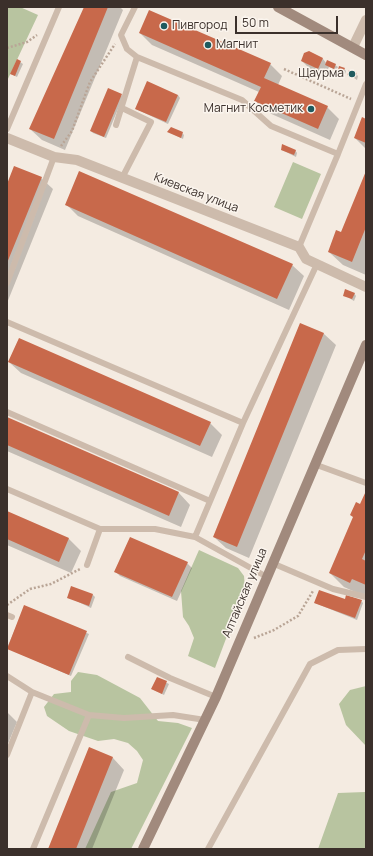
<!DOCTYPE html>
<html>
<head>
<meta charset="utf-8">
<style>
  body { margin:0 }
  #map { position:relative; width:373px; height:856px; overflow:hidden; background:#f4ebe1; font-family:Manrope,sans-serif }
  canvas { display:block }
  .frame { position:absolute; inset:0; border:8px solid #3b302b; pointer-events:none }
  .scale { position:absolute; left:235px; top:16px; width:103px; height:18px; box-sizing:border-box; border:2px solid #3b302b; border-top:0; padding-left:5px; font-size:12px; line-height:14px; white-space:nowrap; color:#3b302b; -webkit-text-stroke:3px #fbf5ee; paint-order:stroke }
</style>
</head>
<body>
<div id="map">
<canvas width="373" height="856"></canvas>
<div class="frame"></div>
<div class="scale">50 m</div>
</div>
<script>
const context = document.querySelector('canvas').getContext('2d');
context.lineJoin = 'round';
function fillPath(path, color) {
  context.fillStyle = color;
  context.fill(path, 'evenodd');
}
function trace(path, color, width, dash) {
  context.strokeStyle = color;
  context.lineWidth = width;
  context.lineCap = dash ? 'butt' : 'round';
  context.setLineDash(dash || []);
  context.stroke(path);
}
function write(font, color, halo, rows, align = 'center') {
  context.font = font + ' Manrope,sans-serif';
  context.lineWidth = 3;
  context.setLineDash([]);
  context.textBaseline = 'middle';
  context.strokeStyle = halo;
  context.fillStyle = color;
  for (const [text, x, y, turn = 0] of rows) {
    context.save();
    context.translate(x, y);
    context.rotate((+turn || 0) * Math.PI / 180);
    context.textAlign = isNaN(turn) ? turn : align;
    if (halo) context.strokeText(text, 0, 0);
    context.fillText(text, 0, 0);
    context.restore();
  }
}
fillPath(new Path2D(`
  M7 7H20L38 15 7 81Z
  M293 162 321 174 302 219 274 207Z
  M199 550 238 568 244 576 245 588 215 668 188 656 194 638 189 626 183 617 181 591Z
  M78 672 97 675 140 698 158 721 178 723 192 728 131 849H85L111 792 137 783 143 760 137 751 128 743 114 739 98 741 69 731 47 716 44 707 54 694 71 692V681Z
  M366 686V746L346 725 339 704 350 690Z
  M366 791V849H318L338 793 365 792Z`), '#b8c4a0');
fillPath(new Path2D(`
  M85 7H120L123 10 65 150 42 140 30 129Z
  M140 33 270 64 282 76 278 85 327 107 339 119 330 140 267 112 255 101 259 92 152 45Z
  M308 52 323 59 327 64 335 65 338 67 336 70 329 67 325 75 309 68 302 61Z
  M17 60 23 64 17 77 11 74Z
  M344 69 346 71 345 74 339 70Z
  M348 74H356L358 76 357 80Z
  M121 95 123 97 106 138 93 133 91 131Z
  M178 95 180 98 168 124 136 109Z
  M366 120V149L355 138Z
  M169 132 182 133 184 135 183 139Z
  M282 150H295L297 153 296 157Z
  M366 174V275L343 265 329 252 342 233Z
  M41 178 53 189 7 303V187Z
  M66 204 292 265 304 276 289 310 78 216Z
  M354 293 356 296 354 301 344 295Z
  M301 324 324 334 336 345 249 558 226 548 214 537Z
  M9 362 210 423 222 435 212 457 21 373Z
  M7 418 179 493 190 505 181 527 7 451Z
  M366 494V592L364 596 344 587 330 573Z
  M7 512 69 539 81 551 71 573 7 545Z
  M187 563 192 568 177 601 120 576 115 571Z
  M93 595 95 597 91 608 68 597Z
  M345 600 361 601 363 603 357 620 315 603Z
  M25 606 89 634 71 676 7 648Z
  M157 678 169 684 164 695 152 689Z
  M7 712 17 722 7 746Z
  M90 749 113 758 124 770 92 849H49Z`), '#0003');
fillPath(new Path2D(`
  M84 7H108L54 139 29 129Z
  M149 10 271 63 264 78 328 106 318 129 254 101 261 87 139 33Z
  M309 51 323 58 318 69 301 61 304 53Z
  M17 59 21 61 15 76 10 74Z
  M327 60 336 64 334 69 325 65Z
  M339 66 345 68 343 72 338 70Z
  M349 70 357 73 355 78 347 75Z
  M147 81 178 95 166 122 135 109Z
  M108 88 122 94 104 137 90 131Z
  M362 117 366 119V143L354 138Z
  M171 127 183 132 181 138 167 132Z
  M282 144 296 150 294 155 281 150Z
  M14 166 42 177 7 263V184Z
  M79 171 293 264 277 299 65 205Z
  M366 171V227L352 262 328 252 336 230 341 232Z
  M345 289 355 293 352 299 343 296Z
  M300 323 324 333 237 547 213 537Z
  M19 338 211 422 200 446 8 362Z
  M7 417 179 492 169 516 7 445Z
  M366 491V550L362 559 366 561V585L352 579 350 583 329 573 353 517 350 515 356 502 360 504Z
  M7 511 69 538 59 562 7 539Z
  M130 537 188 562 172 597 114 572Z
  M71 586 93 594 89 606 67 598Z
  M319 590 345 599 346 595 362 600 355 618 314 603Z
  M24 605 87 631 69 675 7 649Z
  M157 677 167 681 162 694 151 689Z
  M89 747 113 757 76 849H48Z`), '#c8694b');
trace(new Path2D(`
  M7 48 27 42 37 35
  M284 69 351 99
  M61 146 72 131 90 82 115 44
  M7 605 30 589 51 584 80 569
  M254 638 274 630 298 616 313 591`), '#b9a596', 2.5, [2, 2]);
trace(new Path2D(`
  M135 7 121 35 127 49 137 57 242 100 271 126 338 154 299 247
  M122 108 151 122 122 178
  M116 125 137 57
  M7 129 59 7
  M338 154 366 84
  M7 283 54 157
  M7 322 243 423
  M7 412 210 501
  M314 464 366 483
  M7 489 100 529H155L195 537 267 577
  M195 537 243 423 317 264
  M272 563 333 589 366 597
  M87 565 100 529
  M7 615 12 617
  M128 657 170 678 216 697
  M7 676 32 692 89 715 124 718 173 715 205 720
  M7 755 32 692
  M33 849 89 715
  M208 849 310 664 338 650 366 649`), '#cdbbac', 6);
trace(new Path2D(`
  M353 47 366 20
  M7 138 54 157 77 160 299 247 306 259 366 287`), '#cdbbac', 10);
trace(new Path2D(`
  M278 7 366 55
  M143 849 216 697 366 345`), '#a18a7d', 10);
for (const [x, y, r, color] of [
  [164,26,4,"#1f5a5e"],
  [208,45,4,"#1f5a5e"],
  [352,74,4,"#1f5a5e"],
  [311,109,4,"#1f5a5e"]
]) {
  const dot = new Path2D();
  dot.arc(x, y, r, 0, 2 * Math.PI);
  context.fillStyle = color;
  context.fill(dot);
  trace(dot, '#fbf5ee', 1.5);
}
write('12px', '#3b302b', '#fbf5ee', [
  ["Пивгород",172,26],
  ["Магнит",216,45],
  ["Щаурма",344,74,"right"],
  ["Магнит Косметик",303,109,"right"]
], 'left');
write('12px', '#3b302b', '#fbf5ee', [
  ["Киевская улица",196,193,21],
  ["Алтайская улица",245,593,-67]
]);
</script>
</body>
</html>
